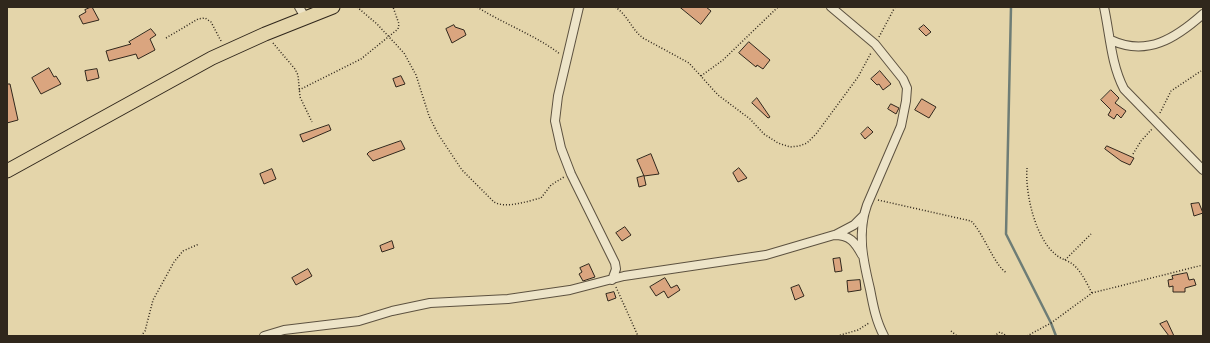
<!DOCTYPE html>
<html>
<head>
<meta charset="utf-8">
<style>
  body { margin:0 }
  #map { position:relative; width:1210px; height:343px; overflow:hidden; background:#e4d5aa; font-family:"IM FELL French Canon",serif }
  canvas { display:block }
  .frame { position:absolute; inset:0; border:8px solid #30271c; pointer-events:none }
</style>
</head>
<body>
<div id="map">
<canvas width="1210" height="343"></canvas>
<div class="frame"></div>
</div>
<script>
const context = document.querySelector('canvas').getContext('2d');
context.lineJoin = 'round';
function trace(path, color, width, dash) {
  context.strokeStyle = color;
  context.lineWidth = width;
  context.lineCap = dash ? 'butt' : 'round';
  context.setLineDash(dash || []);
  context.stroke(path);
}
function fillPath(path, color) {
  context.fillStyle = color;
  context.fill(path, 'evenodd');
}
trace(new Path2D(`
  M1011 7 1006 234 1051 323 1056 336`), '#6e7d76', 2.5);
const building = new Path2D(`
  M92 7 99 20 83 24 79 16 86 12 85 10Z
  M680 7H706L711 11 701 24Z
  M454 25 455 27 464 30 466 35 452 43 446 29Z
  M924 25 931 32 926 36 919 29Z
  M151 29 156 35 150 39 155 50 138 59 136 54 109 61 106 51 131 44 129 42Z
  M749 42 770 60 763 69 757 65 756 67 739 53Z
  M49 68 54 77 56 76 61 84 41 94 32 78Z
  M97 69 99 78 87 81 85 71Z
  M880 71 891 84 883 90 879 84 877 85 871 79Z
  M401 76 405 84 396 87 393 79Z
  M7 84H10L18 120 7 123Z
  M1111 90 1119 98 1115 103 1126 111 1121 118 1117 114 1114 119 1108 115 1111 110 1101 100Z
  M757 98 770 117 768 118 752 103Z
  M922 99 936 107 929 118 915 110Z
  M891 104 899 108 896 114 888 109Z
  M329 125 331 130 303 142 300 135Z
  M868 127 873 132 865 139 861 134Z
  M401 141 405 149 373 161 367 154 369 152Z
  M1107 146 1134 158 1130 165 1121 161 1105 149Z
  M651 154 659 174 644 176 637 160Z
  M739 168 747 178 738 182 733 173Z
  M272 169 276 179 264 184 260 174Z
  M644 176 646 185 639 187 637 178Z
  M1199 203 1203 213 1194 216 1191 204Z
  M625 227 631 235 622 241 616 233Z
  M392 241 394 248 382 252 380 246Z
  M840 258 842 271 835 272 833 259Z
  M589 264 595 277 583 281 579 274 582 272 580 268Z
  M308 269 312 276 296 285 292 278Z
  M1187 273 1189 280 1194 279 1196 285 1185 288V292H1173V286L1169 287 1168 280 1173 279 1172 276Z
  M665 278 671 288 677 285 680 290 668 298 664 291 656 296 650 287Z
  M860 280 861 290 848 292 847 281Z
  M799 285 804 296 795 300 791 288Z
  M614 292 616 298 608 301 606 294Z
  M1167 321 1174 336H1169L1160 324Z`);
fillPath(building, '#daa57f');
trace(building, '#30271c', 1);
const street = new Path2D(`
  M299 7 306 19
  M579 7 558 96 555 121 561 148 571 174 615 263 616 269 612 280
  M831 7 875 44 903 79 907 88 906 101 901 126 867 205C857 233 863 260 870 289 873 305 876 321 884 336
  M1104 7C1110 35 1111 64 1124 89L1203 170
  M1111 40C1147 57 1176 38 1203 14
  M835 235 854 225 863 216
  M264 336 284 330 359 321 392 311 430 303 508 299 570 290 624 276 766 255 834 235C850 235 855 242 862 255`);
const primary = new Path2D(`
  M7 171 212 58 265 34 333 7`);
trace(street, '#5d5240', 10);
trace(primary, '#30271c', 15);
trace(new Path2D(`
  M357 7 377 24 404 53 416 75 429 116 438 134 462 170 494 202C506 209 528 201 541 198L551 185 564 177
  M477 7C504 24 535 35 560 54
  M615 7C628 15 631 29 643 38L689 63 718 95 750 119 764 134 778 143 790 147 799 146 807 143 816 134 858 77 871 53
  M879 37 895 7
  M166 38 198 19 205 18 211 22 221 41
  M273 43 295 69 298 75 300 97 312 122
  M701 76 723 60 778 7
  M299 90 361 59 398 29 399 24 393 7
  M1160 113 1171 91 1201 71
  M1133 154 1141 141 1152 129
  M1027 168C1025 193 1035 237 1055 254 1059 258 1066 260 1071 263 1081 270 1086 282 1092 293
  M878 200 971 221C983 232 995 267 1007 273
  M1065 260 1091 234
  M616 287 638 336
  M951 331 957 336
  M141 336 145 331 153 300 174 262 183 251 199 244
  M837 336 858 330 869 323
  M994 336 1000 332 1007 336
  M1027 336 1051 323 1092 293 1203 265`), '#30271c', 1.5, [1, 2]);
trace(street, '#ede4c8', 8);
trace(primary, '#e4d5aa', 13);
</script>
</body>
</html>
